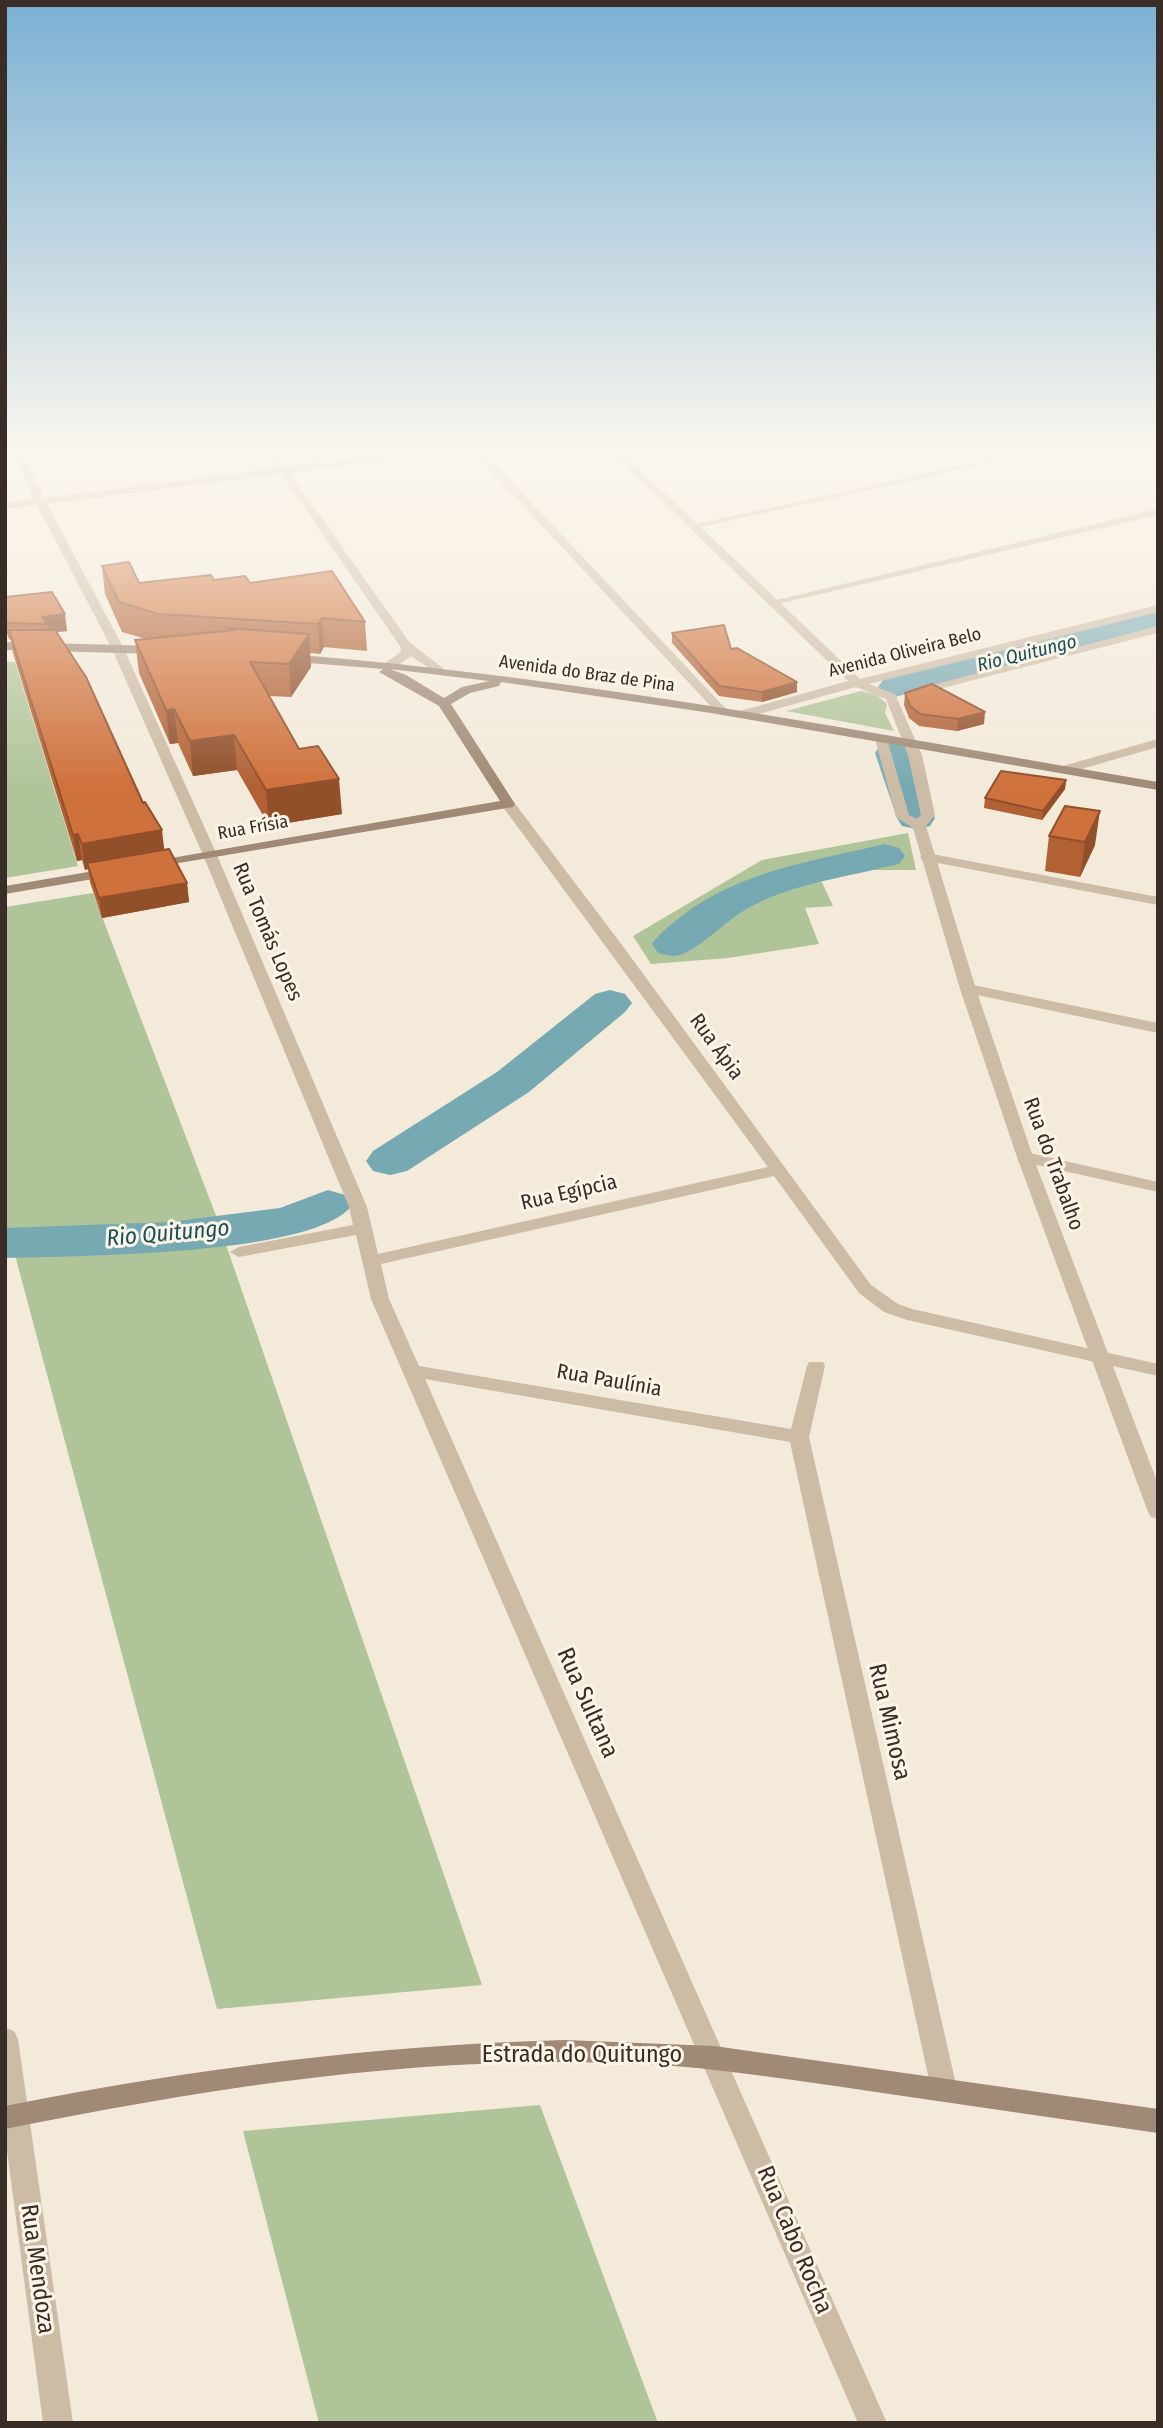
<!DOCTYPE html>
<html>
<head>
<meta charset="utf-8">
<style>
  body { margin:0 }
  #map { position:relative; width:1163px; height:2428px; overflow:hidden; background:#f3eada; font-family:"Fira Sans Condensed",sans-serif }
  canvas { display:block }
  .frame { position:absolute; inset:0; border:7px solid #382e27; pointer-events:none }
</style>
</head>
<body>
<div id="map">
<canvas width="1163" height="2428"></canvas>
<div class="frame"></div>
</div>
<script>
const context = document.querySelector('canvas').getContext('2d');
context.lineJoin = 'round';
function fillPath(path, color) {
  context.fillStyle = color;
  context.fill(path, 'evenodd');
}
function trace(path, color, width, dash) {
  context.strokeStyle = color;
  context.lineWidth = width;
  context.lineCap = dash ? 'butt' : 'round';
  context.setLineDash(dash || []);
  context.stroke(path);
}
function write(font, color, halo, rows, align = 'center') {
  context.font = font + ' "Fira Sans Condensed",sans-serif';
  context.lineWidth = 6;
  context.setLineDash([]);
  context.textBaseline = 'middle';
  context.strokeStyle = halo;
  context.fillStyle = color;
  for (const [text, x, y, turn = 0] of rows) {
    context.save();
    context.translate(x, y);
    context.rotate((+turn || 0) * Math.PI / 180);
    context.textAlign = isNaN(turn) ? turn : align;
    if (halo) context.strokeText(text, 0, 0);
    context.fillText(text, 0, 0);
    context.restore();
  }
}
fillPath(new Path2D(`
  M5 662H15L78 866 5 878Z
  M861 691 877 695 887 704 885 713 894 731 786 711Z
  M908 833 916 870H841L819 876 833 906 805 908 819 944 728 958 651 964 633 936 762 860Z
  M93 893 218 1221 8 1238 5 1227V907Z
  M224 1239 482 1985 217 2009 15 1255 152 1250Z
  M540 2105 658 2423H319L243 2131Z`), '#b0c499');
fillPath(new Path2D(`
  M1158 610V630L895 697 883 694 878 687 883 680Z
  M893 742 906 745 911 753 935 818 930 826 916 829 902 826 897 818 875 753 880 745Z
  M885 844 899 848 905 856 899 864C848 877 791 883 745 910 725 921 694 955 674 956 669 956 663 954 658 953L652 944C660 933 669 926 679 918 738 871 813 861 885 844Z
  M610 990 625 994 632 1003 625 1012 529 1092 407 1171 390 1175 373 1171 366 1161 373 1151 497 1072 595 994Z
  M328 1190 345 1195 352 1205C317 1256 71 1256 5 1258V1228L169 1222 280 1208Z`), '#77a9b3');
fillPath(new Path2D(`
  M10 447H20L44 498 277 468 262 447H272L286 467 444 447H479L728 711 722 715 718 714 470 449 290 473 410 643 443 668 445 671 439 675 411 656 393 669H385V663L401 652 400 646 281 474 47 504 123 647 217 855 367 1207 378 1254 768 1167 503 807 501 804 508 800 513 801 622 945 871 1285 898 1304 912 1309 1158 1364V1376L907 1320 884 1312 859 1293 774 1176 381 1264 389 1299 419 1366 791 1429 807 1366 809 1362H823L825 1366 809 1437 957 2089 953 2097 944 2100 935 2097 931 2089 790 1442 425 1379 887 2423H858L371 1299 356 1235 239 1257 230 1252 239 1247 353 1225 349 1207 203 855 111 647 37 505 5 509V503L34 499Z
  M667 447H686L624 461 619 458Z
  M1046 447H1064L692 529 687 526Z
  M1158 509V515L774 605 768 602Z
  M1158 739V747L1064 774 1057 770 1059 767Z
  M927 853 1158 897V905L922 860 920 857Z
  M968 984 1158 1023V1033L963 992 960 989Z
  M1025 1152 1158 1182V1192L1019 1161 1017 1157Z
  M5 2028 14 2031 18 2039 73 2423H43L5 2136Z`), '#ccbba5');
fillPath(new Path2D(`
  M606 447H617L860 679 1158 605V612L869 684 895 694 922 755 935 815 926 826 976 989 1033 1157 1158 1484V1519L1151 1517 1148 1512 1017 1157 960 989 913 828 896 817 875 739 881 735 887 739 909 815 917 819 921 815 908 755 886 699 856 687 748 717H740V711L848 681Z
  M1158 626V633L915 695 909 691Z`), '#ccbba5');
fillPath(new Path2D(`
  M5 642 159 646 165 650 159 654 5 650Z
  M288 654C581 677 869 733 1158 782V790L711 713 501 682 499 686 470 693 451 704 515 804 513 807 149 868V862L154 861 500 801 439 706 379 672 383 669 284 661V655ZM390 669 489 681 462 687 444 698 406 675Z
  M112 868 119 872 117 875 5 894V886Z
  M565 2040 714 2046 1158 2109V2133C1061 2119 965 2105 869 2091 793 2080 719 2068 643 2064 430 2053 213 2087 5 2129V2106C190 2069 377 2045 565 2040Z`), '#a08a76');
fillPath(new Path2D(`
  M102 566 139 583 214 580 250 583 365 622 367 651 324 647 320 654 310 653 311 667 291 697 269 696 299 749 342 814 269 826 237 770 193 776 178 743 170 744 139 673 135 640 146 639 122 632 105 594Z
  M5 597 67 631 56 632 164 850 187 883 189 902 102 918 90 882 88 869 85 870 82 860 77 861 13 653 11 640 9 639 5 628Z
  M672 633 731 649 797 692 762 702 719 696 672 643Z
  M905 693 984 724 957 731 919 726 909 718 904 705Z
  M1066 780 1065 789 1042 820 984 808 985 798Z
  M1065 806 1095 845 1080 877 1045 871 1049 836Z`), '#b26134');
fillPath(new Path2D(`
  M65 614 67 631 48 633 47 624 42 617Z
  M322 618 324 647 320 654 318 624Z
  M309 634 311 667 291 697 289 664Z
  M797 682V692L762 702V692Z
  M174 709 178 743 170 744 166 710Z
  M985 712 984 724 957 731 958 719Z
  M234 735 237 770 193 776 190 741Z
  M339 779 342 814 269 826 266 790Z
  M1066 780 1065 789 1042 820 1043 811Z
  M1100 811 1095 845 1080 877 1085 842Z
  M162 830 165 856 87 863 88 869 85 870 82 844Z
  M78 834 82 860 77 861 73 835Z
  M187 883 189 902 102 918 99 898Z`), '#914f2a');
const building = new Path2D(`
  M129 562 139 583 211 575 214 580 245 576 250 583 332 571 365 622 322 618 318 624 158 614 119 602 102 566Z
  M52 592 65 614 42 617 47 624 6 623 5 619V597Z
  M724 625 731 649 737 648 797 682 762 692 719 686 672 633Z
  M226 628 309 634 289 664 250 662 299 749 318 746 339 779 266 790 234 735 190 741 174 709 166 710 135 640 235 630Z
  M9 630H55L86 677 143 803 145 802 162 830 82 844 78 834 73 835Z
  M932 684 985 712 958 719 920 714 910 706 905 693Z
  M1001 771 1066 780 1043 811 985 798Z
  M1065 806 1100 811 1085 842 1049 836Z
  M169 849 187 883 99 898 87 863Z`);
fillPath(building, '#cf713c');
trace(building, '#914f2a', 2);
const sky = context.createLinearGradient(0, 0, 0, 787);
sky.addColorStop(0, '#7bb0d3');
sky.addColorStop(0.57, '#faf6ee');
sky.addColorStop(1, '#faf6ee00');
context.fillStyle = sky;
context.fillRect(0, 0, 1163, 787);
write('18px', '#382e27', '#fbf4e7', [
  ["Avenida Oliveira Belo",905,653,-14],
  ["Avenida do Braz de Pina",587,674,8],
  ["Rua Frísia",253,828,-10]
]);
write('italic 19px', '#19505c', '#fbf4e7', [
  ["Rio Quitungo",1027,654,-14]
]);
write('21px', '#382e27', '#fbf4e7', [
  ["Rua Tomás Lopes",267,932,67],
  ["Rua Ápia",716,1047,54],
  ["Rua do Trabalho",1053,1164,70],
  ["Rua Egípcia",569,1193,-13],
  ["Rua Paulínia",609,1381,10]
]);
write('italic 23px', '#19505c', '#fbf4e7', [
  ["Rio Quitungo",168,1234,-5]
]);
write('24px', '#382e27', '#fbf4e7', [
  ["Rua Sultana",587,1703,66],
  ["Rua Mimosa",889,1722,77],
  ["Estrada do Quitungo",582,2055],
  ["Rua Cabo Rocha",794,2240,67],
  ["Rua Mendoza",37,2269,82]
]);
</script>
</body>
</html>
